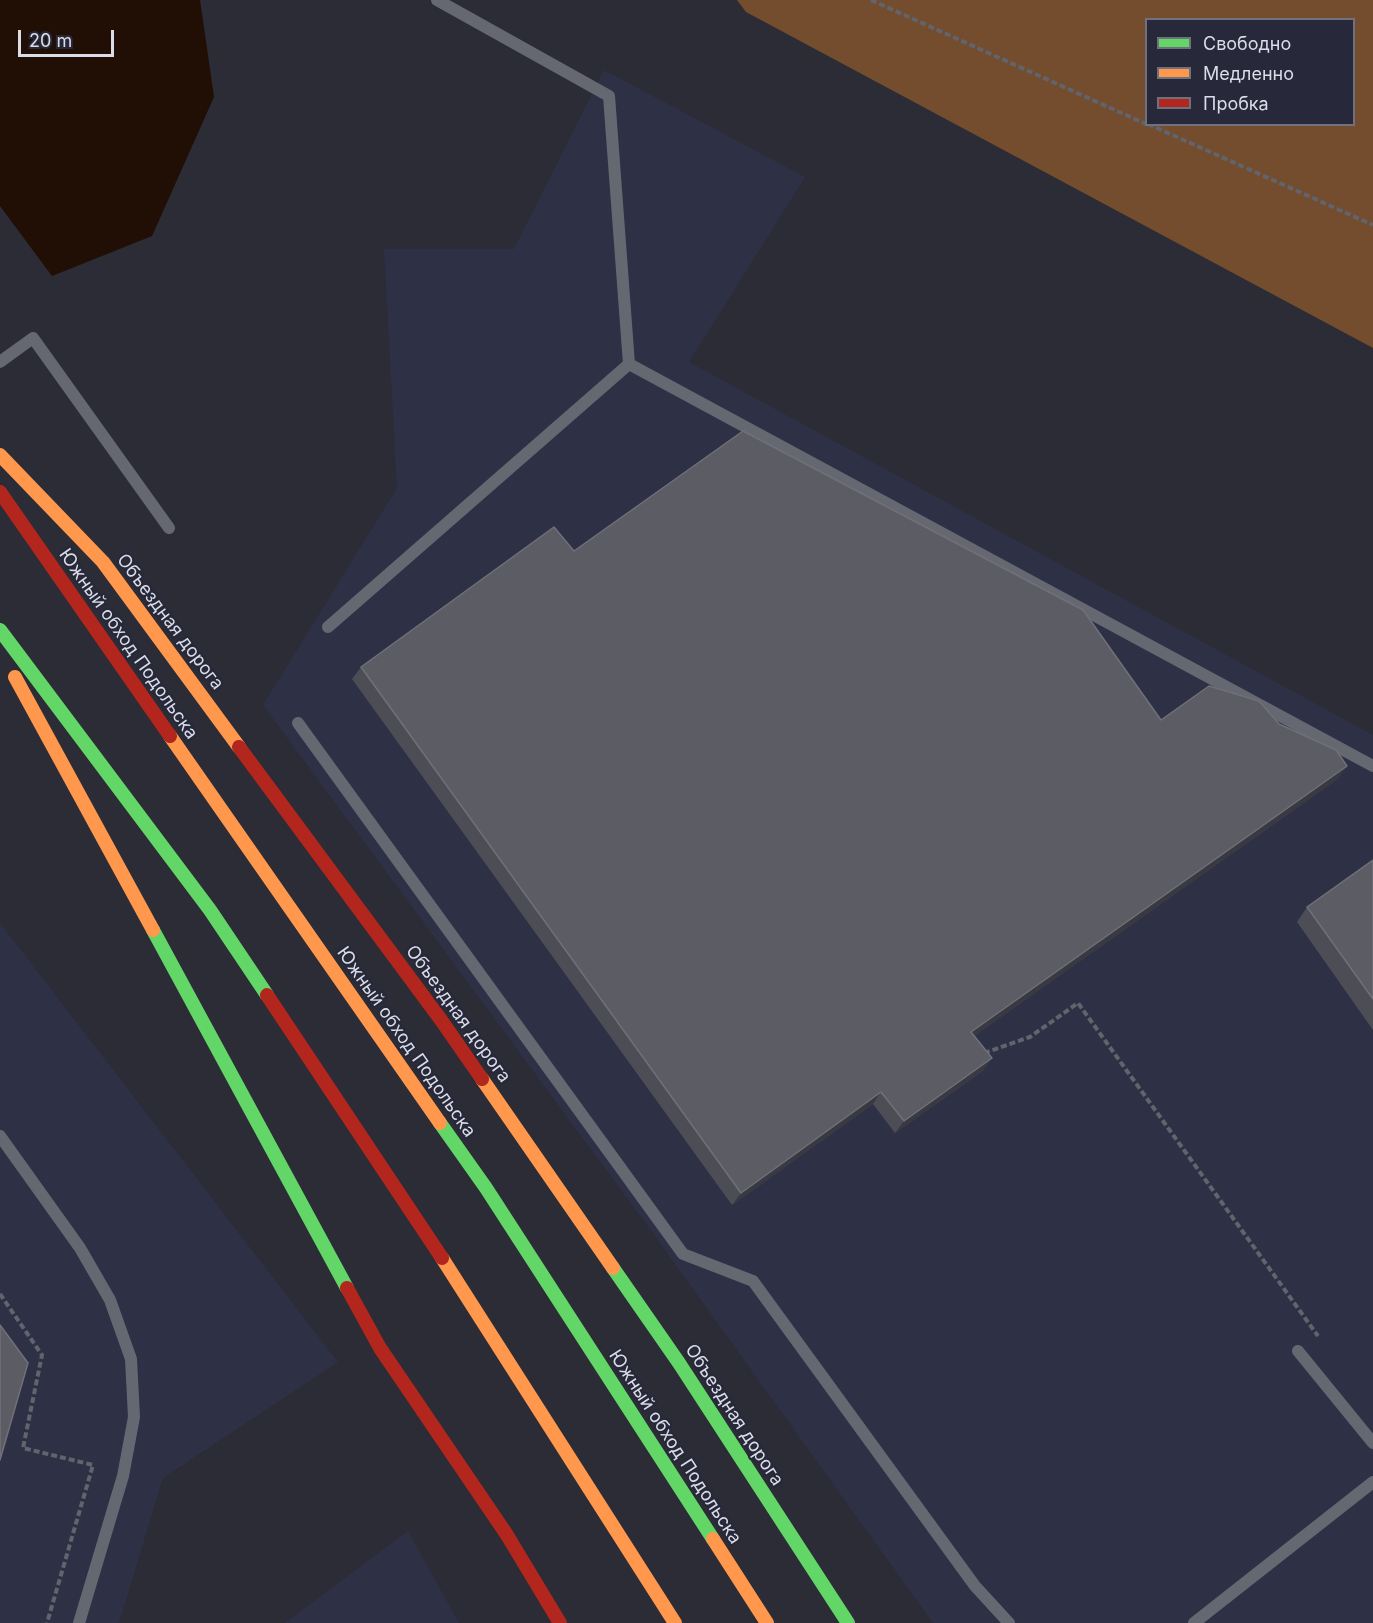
<!DOCTYPE html>
<html>
<head>
<meta charset="utf-8">
<style>
  body { margin:0 }
  #map { position:relative; width:1373px; height:1623px; overflow:hidden; background:#2b2c36; font-family:Inter,sans-serif }
  canvas { display:block }
  .legend { position:absolute; left:1145px; top:18px; width:210px; height:108px; box-sizing:border-box; background:#27293a; border:2px solid #6f717f; margin:0; padding:8px 10px; list-style:none; font-size:18px; color:#dadce7 }
  .legend li { display:flex; align-items:center; gap:12px; height:30px }
  .legend b { width:30px; border:2px solid #6f717f }
  .scale { position:absolute; left:18px; top:30px; width:96px; height:27px; box-sizing:border-box; border:3px solid #dadce7; border-top:0; padding-left:8px; font-size:18px; line-height:21px; white-space:nowrap; color:#dadce7; -webkit-text-stroke:4px #27293a; paint-order:stroke }
</style>
</head>
<body>
<div id="map">
<canvas width="1373" height="1623"></canvas>
<ul class="legend">
<li><b style="height:8px;background:#63d668"></b>Свободно</li>
<li><b style="height:8px;background:#ff974d"></b>Медленно</li>
<li><b style="height:8px;background:#b3261e"></b>Пробка</li>
</ul>
<div class="scale">20 m</div>
</div>
<script>
const context = document.querySelector('canvas').getContext('2d');
context.lineJoin = 'round';
function fillPath(path, color) {
  context.fillStyle = color;
  context.fill(path, 'evenodd');
}
function trace(path, color, width, dash) {
  context.strokeStyle = color;
  context.lineWidth = width;
  context.lineCap = dash ? 'butt' : 'round';
  context.setLineDash(dash || []);
  context.stroke(path);
}
function write(font, color, halo, rows, align = 'center') {
  context.font = font + ' Inter,sans-serif';
  context.lineWidth = 4.5;
  context.setLineDash([]);
  context.textBaseline = 'middle';
  context.strokeStyle = halo;
  context.fillStyle = color;
  for (const [text, x, y, turn = 0] of rows) {
    context.save();
    context.translate(x, y);
    context.rotate((+turn || 0) * Math.PI / 180);
    context.textAlign = isNaN(turn) ? turn : align;
    if (halo) context.strokeText(text, 0, 0);
    context.fillText(text, 0, 0);
    context.restore();
  }
}
fillPath(new Path2D(`
  M604 70 805 177 689 362 1373 735V1623H933L655 1236 263 705 397 488 384 249H514Z
  M0 923 338 1362 163 1478 119 1623H0Z
  M408 1531 459 1623H285Z`), '#2e3146');
fillPath(new Path2D(`
  M737 0H1373V348L746 12ZM1146 20H1354V124H1146Z`), '#734d2d');
fillPath(new Path2D(`
  M0 0H200L214 97 152 236 52 276 0 206Z`), '#210e05');
trace(new Path2D(`
  M871 0 1146 124
  M1148 124 1373 225
  M984 1053 1030 1037 1078 1003 1318 1336
  M0 1294 42 1355 23 1448 93 1465 47 1623`), '#62636c', 4, [6, 3]);
trace(new Path2D(`
  M437 0 609 96 629 364
  M0 362 33 338 169 528
  M328 627 629 364 1373 766
  M298 723 683 1254 753 1281 975 1586 1009 1623
  M0 1136 80 1248 110 1300 131 1359 134 1417 123 1476 79 1623
  M1298 1351 1373 1443
  M1194 1623 1373 1482`), '#666871', 12);
trace(new Path2D(`
  M0 630 210 910 267 995
  M153 930 347 1288
  M440 1123 486 1188 713 1539
  M613 1268 679 1363 848 1623`), '#63d668', 14);
trace(new Path2D(`
  M0 455 103 562 239 747
  M15 677 153 930
  M170 736 440 1123
  M482 1079 613 1268
  M442 1258 675 1623
  M713 1539 767 1623`), '#ff974d', 14);
trace(new Path2D(`
  M0 492 170 736
  M239 747 441 1020 482 1079
  M267 995 442 1258
  M347 1288 380 1348 507 1535 560 1623`), '#b3261e', 14);
fillPath(new Path2D(`
  M574 551 1161 720 1279 724 1339 778 974 1036 984 1070 895 1133 873 1104 732 1205 352 679 361 667Z
  M1373 860V1030L1297 922 1307 907Z`), '#4d4d55');
fillPath(new Path2D(`
  M1347 766 1339 778 963 1044 971 1032Z
  M992 1058 984 1070 895 1133 904 1121Z
  M881 1092 873 1104 732 1205 741 1193Z`), '#393942');
const building = new Path2D(`
  M743 431 1083 610 1161 720 1209 686 1259 701 1279 724 1336 750 1347 766 971 1032 992 1058 904 1121 881 1092 741 1193 361 667 554 527 574 551Z
  M1373 860V999L1307 907Z
  M0 1325 28 1363 0 1460Z`);
fillPath(building, '#5c5c65');
trace(building, '#707079', 1.5);
write('18px', '#dadce7', '#27293a', [
  ["Объездная дорога",170,622,53],
  ["Южный обход Подольска",128,644,55],
  ["Объездная дорога",458,1014,54],
  ["Южный обход Подольска",406,1042,55],
  ["Объездная дорога",734,1415,57],
  ["Южный обход Подольска",675,1447,57]
]);
</script>
</body>
</html>
